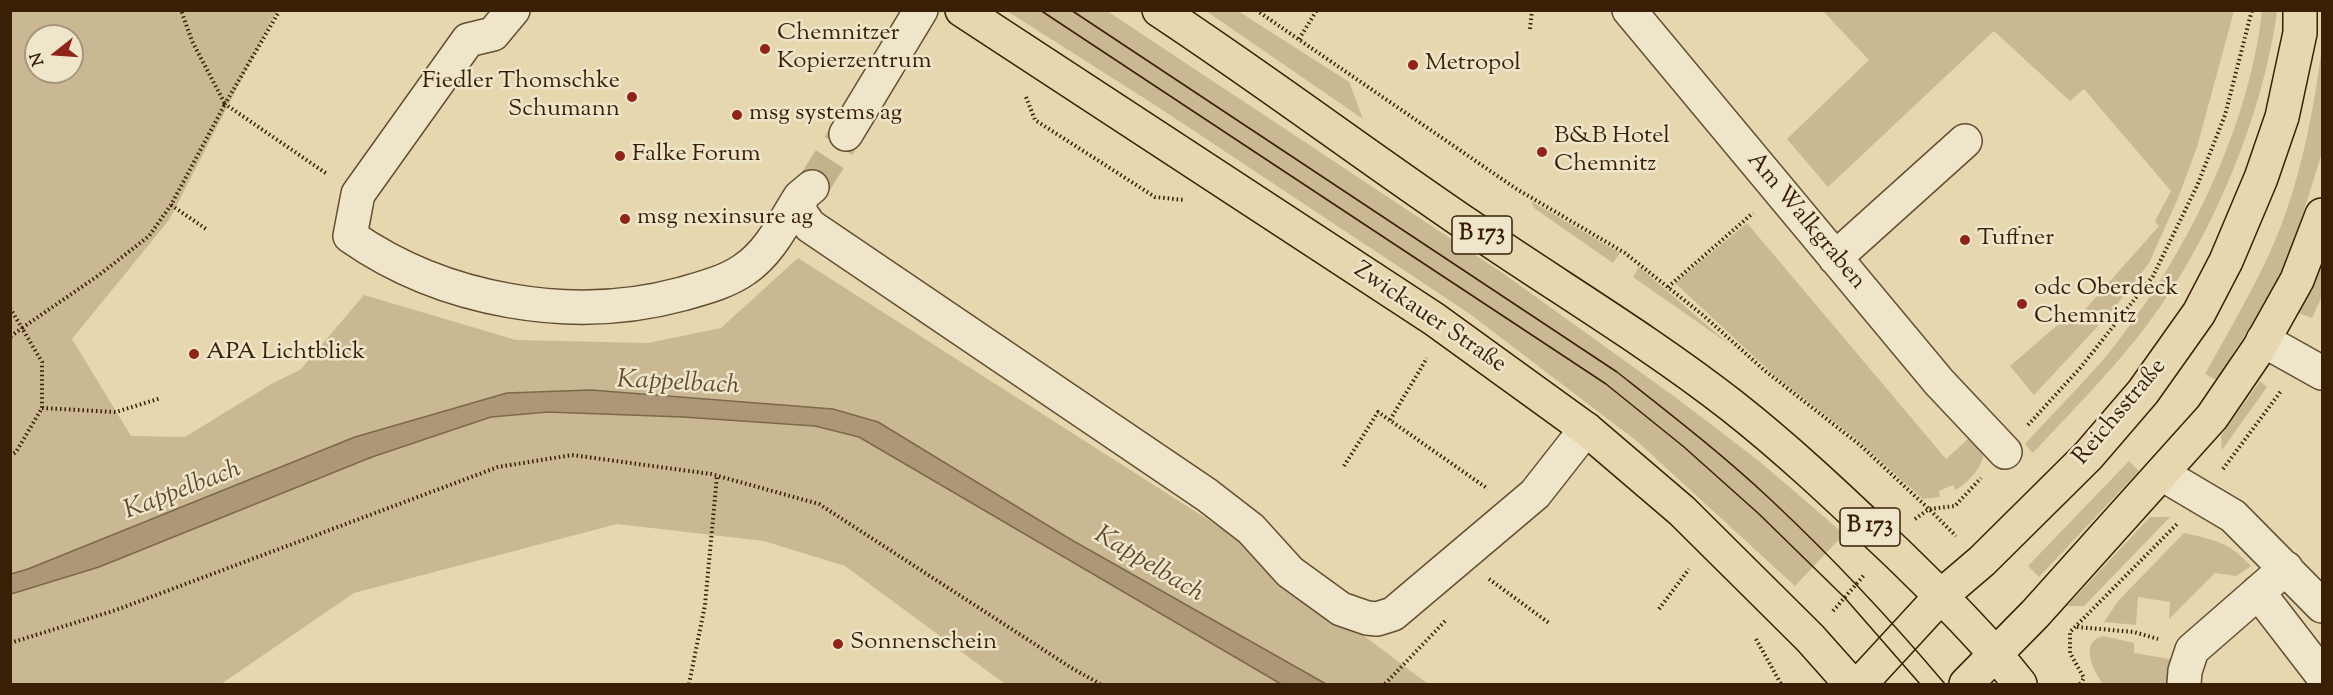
<!DOCTYPE html>
<html>
<head>
<meta charset="utf-8">
<style>
  body { margin:0 }
  #map { position:relative; width:2333px; height:695px; overflow:hidden; background:#e6d7af; font-family:"Sorts Mill Goudy",serif }
  canvas { display:block }
  .frame { position:absolute; inset:0; border:12px solid #3a1f07; pointer-events:none }
  .north { position:absolute; left:24px; top:24px; width:60px; height:60px; box-sizing:border-box; background:#efe5cb; border:2px solid #a7967d; border-radius:50%; rotate:253deg; font-size:16px; font-weight:700; line-height:24px; text-align:center; color:#3a1f07 }
  .north::after { content:''; display:block; margin:auto; width:21px; height:27px; background:#8f2418; clip-path:polygon(50% 0,100% 100%,50% 72%,0 100%) }
</style>
</head>
<body>
<div id="map">
<canvas width="2333" height="695"></canvas>
<div class="frame"></div>
<div class="north">N</div>
</div>
<script>
const context = document.querySelector('canvas').getContext('2d');
context.lineJoin = 'round';
function fillPath(path, color) {
  context.fillStyle = color;
  context.fill(path, 'evenodd');
}
function trace(path, color, width, dash) {
  context.strokeStyle = color;
  context.lineWidth = width;
  context.lineCap = dash ? 'butt' : 'round';
  context.setLineDash(dash || []);
  context.stroke(path);
}
function write(font, color, halo, rows, align = 'center') {
  context.font = font + ' "Sorts Mill Goudy",serif';
  context.lineWidth = 5;
  context.setLineDash([]);
  context.textBaseline = 'middle';
  context.strokeStyle = halo;
  context.fillStyle = color;
  for (const [text, x, y, turn = 0] of rows) {
    context.save();
    context.translate(x, y);
    context.rotate((+turn || 0) * Math.PI / 180);
    context.textAlign = isNaN(turn) ? turn : align;
    if (halo) context.strokeText(text, 0, 0);
    context.fillText(text, 0, 0);
    context.restore();
  }
}
fillPath(new Path2D(`
  M10 11H277L169 220 72 339 131 436 185 437 273 383 300 370 364 295 516 340 648 343 721 328 798 258 1218 526 1428 684H1005L845 566 764 541 617 524 354 593 221 684H11ZM36 36H72V72H36Z
  M1007 11H1107L1504 274 1675 397 1759 461 1844 534 1795 586 1638 442 1470 314 1158 107Z
  M1206 11H1238L1349 82 1363 119Z
  M1823 11H2234L2197 147 2178 198 2149 263 2112 311 2034 395 2010 366 2067 317 2073 323 2159 226 2155 221 2171 191 2084 89 2070 101 1994 31 1828 187 1787 139 1869 60Z
  M2262 11H2277C2263 119 2206 253 2137 338 2105 378 2068 415 2033 453L2025 444C2054 412 2085 382 2112 349 2185 257 2249 129 2262 11Z
  M2322 46V153L2284 274 2216 380 2205 374C2225 338 2246 302 2264 265 2297 199 2313 118 2322 46Z
  M1531 201 1620 253 1613 263 1534 208Z
  M1747 223 1946 459 1968 439 1973 438 1984 448C1985 465 1969 483 1955 490L1953 485 1939 491 1940 497 1923 499 1855 438 1775 376 1675 283Z
  M2322 262V296L2312 318 2299 313Z
  M1639 267 1729 344 1633 277Z
  M2260 381 2267 387 2222 450 2221 436Z
  M2129 461 2139 471 2039 577 2028 566Z
  M2150 517H2170L2084 606H2067Z
  M2184 533C2215 540 2229 542 2251 566L2236 576 2215 573 2169 619 2170 602 2138 597 2136 625 2104 622 2118 601Z
  M2103 636 2134 643V653L2170 659 2167 684H2103C2094 672 2078 642 2103 636Z`), '#c9b892');
const water = new Path2D(`
  M591 390 833 409 878 422 1070 539 1326 684H1281L859 437 815 426 683 417 548 412 491 417 372 457 99 567 11 594V574L28 569 355 437 507 393Z`);
fillPath(water, '#ac9876');
trace(water, '#7e684a', 1.5);
trace(new Path2D(`
  M812 187 846 134`), '#c4b28d', 33, [33, 16]);
const minor = new Path2D(`
  M513 10 493 34 468 40 358 194 350 236C443 301 572 324 682 294 703 288 727 282 745 269 770 252 784 222 800 197
  M1629 10 1939 382 2005 452
  M846 134 921 10
  M812 187 800 197V212L810 226 1207 495 1251 529 1290 572 1341 609 1367 618 1377 619 1393 614 1535 494 1586 429
  M1835 258 1965 141
  M2263 340 2322 373
  M2162 474 2233 516 2322 606
  M2258 592 2322 675
  M2184 684 2185 671 2192 650 2286 568`);
const major = new Path2D(`
  M962 10 1434 319 1586 429 1682 511 1810 638 1851 684
  M1159 10C1265 80 1367 157 1472 228 1558 287 1649 341 1731 405 1791 452 1845 504 1900 556 1942 597 1984 638 2020 684
  M1860 684 1941 596 1982 561 2088 456 2143 392 2199 313 2226 261 2261 178 2282 117 2300 33V10
  M1966 684 2035 614 2212 417 2259 348 2297 280 2322 215`);
trace(minor, '#654d31', 36);
trace(major, '#3a1f07', 36);
trace(new Path2D(`
  M280 10 225 104 327 174
  M1256 10 1515 188 1625 253 1704 316 1764 370 1860 445 1929 509 1956 536
  M1530 29 1532 10
  M1299 39 1317 10
  M1026 97 1035 120 1155 197 1184 200
  M171 205 206 229
  M1668 287 1753 213
  M10 308 22 328 10 337
  M42 408 116 412 161 398
  M1390 420 1427 358
  M2028 425 2081 367 2153 276 2197 186 2225 115 2252 10
  M10 456 16 452 42 408V362L22 328 99 275 149 236 171 205 225 104 192 41 181 10
  M1344 466 1378 412 1488 489
  M2223 469 2281 391
  M1915 519 1929 509 1955 506 1981 478
  M1489 579 1549 623
  M1659 609 1689 569
  M1833 611 1865 574
  M2077 627 2134 632 2158 639
  M1756 639 1781 684
  M10 643 116 610 498 467 572 455 711 474 819 504 1070 667 1100 684
  M689 684 705 605 717 476
  M1385 684 1446 620
  M2080 684 2084 678 2070 653V632L2178 523`), '#3a1f07', 4, [1.5, 3]);
trace(minor, '#efe5cb', 33);
trace(major, '#e6d7af', 33);
trace(new Path2D(`
  M1040 10 1606 384 1684 447 1759 514 1845 598 1920 684
  M1071 10 1617 372C1669 413 1722 454 1770 499 1832 557 1891 620 1945 684`), '#3a1f07', 1.5);
for (const [x, y, r, color] of [
  [765,49,6,"#8f2418"],
  [1413,65,6,"#8f2418"],
  [632,97,6,"#8f2418"],
  [737,115,6,"#8f2418"],
  [1542,152,6,"#8f2418"],
  [620,156,6,"#8f2418"],
  [625,219,6,"#8f2418"],
  [1965,240,6,"#8f2418"],
  [2022,304,6,"#8f2418"],
  [194,354,6,"#8f2418"],
  [838,644,6,"#8f2418"]
]) {
  const dot = new Path2D();
  dot.arc(x, y, r, 0, 2 * Math.PI);
  context.fillStyle = color;
  context.fill(dot);
  trace(dot, '#efe5cb', 2);
}
for (const [x, y, w] of [
  [1482,235,60],
  [1870,527,60]
]) {
  const box = new Path2D();
  box.roundRect(x - w / 2, y - 19, w, 38, 4.5);
  context.fillStyle = '#efe5cb';
  context.fill(box);
  trace(box, '#3a1f07', 1.5);
}
write('bold 22px', '#3a1f07', null, [
  ["B 173",1482,235],
  ["B 173",1870,527]
]);
write('24px', '#3a1f07', '#efe5cb', [
  ["Chemnitzer",777,35],
  ["Kopierzentrum",777,63],
  ["Metropol",1425,65],
  ["Fiedler Thomschke",620,83,"right"],
  ["Schumann",620,111,"right"],
  ["msg systems ag",749,115],
  ["B&B Hotel",1554,138],
  ["Chemnitz",1554,166],
  ["Falke Forum",632,156],
  ["msg nexinsure ag",637,219],
  ["Tuffner",1977,240],
  ["odc Oberdeck",2034,290],
  ["Chemnitz",2034,318],
  ["APA Lichtblick",206,354],
  ["Sonnenschein",850,644]
], 'left');
write('24px', '#3a1f07', '#efe5cb', [
  ["Am Walkgraben",1805,222,50],
  ["Zwickauer Straße",1429,319,34],
  ["Reichsstraße",2121,413,-50]
]);
write('italic 26px', '#62492e', '#efe5cb', [
  ["Kappelbach",678,385,3],
  ["Kappelbach",183,492,-21],
  ["Kappelbach",1148,566,31]
]);
</script>
</body>
</html>
